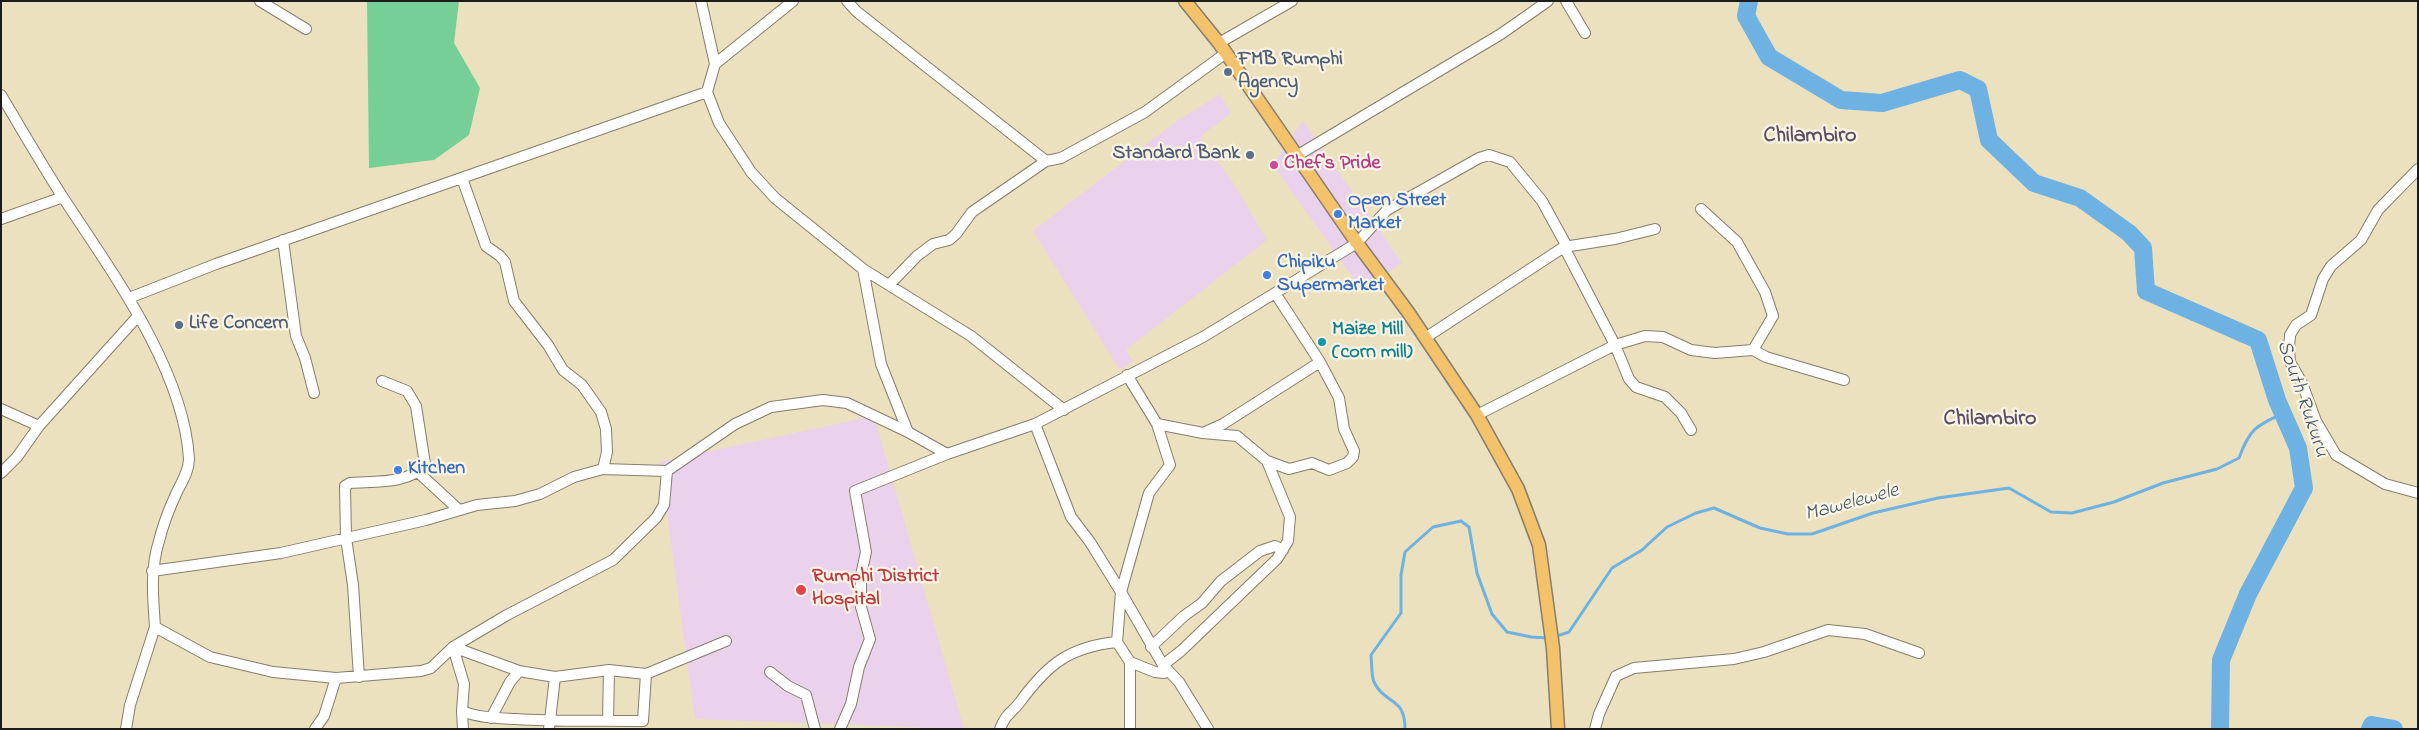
<!DOCTYPE html>
<html>
<head>
<meta charset="utf-8">
<style>
  body { margin:0 }
  #map { position:relative; width:2419px; height:730px; overflow:hidden; background:#ebe1be; font-family:"Indie Flower",sans-serif }
  canvas { display:block }
  .frame { position:absolute; inset:0; border:2px solid #1c1c1c; pointer-events:none }
</style>
</head>
<body>
<div id="map">
<canvas width="2419" height="730"></canvas>
<div class="frame"></div>
</div>
<script>
const context = document.querySelector('canvas').getContext('2d');
context.lineJoin = 'round';
function fillPath(path, color) {
  context.fillStyle = color;
  context.fill(path, 'evenodd');
}
function trace(path, color, width, dash) {
  context.strokeStyle = color;
  context.lineWidth = width;
  context.lineCap = dash ? 'butt' : 'round';
  context.setLineDash(dash || []);
  context.stroke(path);
}
function write(font, color, halo, rows, align = 'center') {
  context.font = font + ' "Indie Flower",sans-serif';
  context.lineWidth = 4.5;
  context.setLineDash([]);
  context.textBaseline = 'middle';
  context.strokeStyle = halo;
  context.fillStyle = color;
  for (const [text, x, y, turn = 0] of rows) {
    context.save();
    context.translate(x, y);
    context.rotate((+turn || 0) * Math.PI / 180);
    context.textAlign = isNaN(turn) ? turn : align;
    if (halo) context.strokeText(text, 0, 0);
    context.fillText(text, 0, 0);
    context.restore();
  }
}
fillPath(new Path2D(`
  M1220 94 1231 113 1200 137 1234 184 1267 240 1126 350 1133 361 1120 370 1033 231 1177 121Z
  M1303 121 1402 263 1362 290 1273 165Z
  M874 416 964 729 695 719 660 462Z`), '#ead1ec');
fillPath(new Path2D(`
  M367 1H459L454 43 480 88 469 135 434 160 369 168Z`), '#75cf96');
trace(new Path2D(`
  M1554 637 1569 632 1612 568 1642 550 1667 527 1696 513 1714 508 1760 528 1788 534H1812L1873 513 1938 498 2009 488 2051 512 2072 513 2114 502 2163 483 2217 469 2239 458C2250 428 2256 426 2284 413
  M1405 729C1405 696 1385 705 1374 682 1371 675 1372 663 1371 655L1401 613V575L1405 552 1433 527 1461 521 1469 527 1477 573 1492 614 1507 632 1531 637 1548 638`), '#6db2e3', 3);
trace(new Path2D(`
  M1749 1 1746 16 1769 57 1841 100 1882 103 1960 80 1978 89 1989 140 2034 183 2080 198 2129 233 2143 248 2146 291 2258 340 2277 400 2298 448 2304 488 2248 594 2221 660 2220 729
  M2370 729 2372 725 2394 729`), '#6db2e3', 18);
const minor = new Path2D(`
  M260 1 306 29
  M701 1 715 64 707 92 719 123 751 172 775 198 863 269 881 364 908 432
  M847 1 856 11 1046 161 1061 158 1145 112 1226 53
  M1566 1 1585 33
  M1219 43 1292 1
  M715 64 793 1
  M1 95C22 130 42 165 64 199 112 272 184 370 189 459 189 472 181 483 176 494 169 509 163 525 159 541 150 570 153 597 155 627L210 657 273 672 336 678 421 671 431 668 453 647 507 615 613 560 656 518 664 505 667 471 735 424 771 407 823 400 847 403 908 432 947 454 1035 424 1203 337 1357 243 1387 210 1479 158 1489 155 1510 162 1542 201 1565 243 1564 247 1615 345 1629 379 1636 387 1665 397 1681 413 1691 430
  M1298 155 1501 34 1548 1
  M2418 169 2378 210 2361 240 2331 266 2323 279 2311 315 2296 325 2290 335 2289 349 2290 362 2302 383 2316 421 2336 455 2385 484 2418 493
  M462 178 486 246 500 256 505 262 514 301 548 345 563 370 582 385 601 412 606 429 607 452 603 469
  M1701 209 1737 242 1765 292 1773 316 1753 350
  M1 219 63 197
  M283 240 296 336 305 358 314 393
  M863 269 971 336 1064 410
  M889 285 917 256 933 244 949 240 956 234 972 212 1046 161
  M129 298 216 264 707 92
  M1425 338 1564 247 1615 239 1655 229
  M1 409 39 426
  M1477 415 1615 345 1645 336 1663 337 1691 350 1715 353 1753 350 1766 357 1844 380
  M1035 424 1071 517 1090 542 1121 592 1163 665 1179 682 1208 729
  M1157 424 1203 433 1223 424 1320 362 1275 293
  M1267 461 1289 469 1312 463 1329 470 1347 463 1353 457 1354 451 1344 429 1339 398 1320 362
  M1 473 17 457 39 426 138 316
  M419 473 459 510
  M152 571 281 553 426 520 477 505 515 501 540 494 574 477 603 469 667 471
  M1117 642 1130 662V729
  M453 647 464 684 462 711C479 718 498 718 516 719 558 722 601 720 643 721L646 674 726 641
  M453 647 519 671 555 677 609 670 646 674
  M1151 647 1184 616 1202 603 1221 581 1260 551 1275 546 1283 550
  M1130 662 1155 672 1164 673 1163 665 1181 651 1277 559 1288 541 1290 517 1267 461 1237 436 1203 433
  M770 672 788 686 806 695 815 729
  M359 677 353 585 346 538 345 486 350 483C374 481 409 485 425 464L416 406 407 391 382 381
  M462 711 463 729
  M491 718 510 682 519 671
  M608 720 609 670
  M126 729 130 705 155 627
  M315 729 324 716 336 678
  M549 729 555 677
  M840 729 851 704 859 667 870 639 861 607V575L866 552 855 491 947 454
  M1000 729C1006 713 1011 714 1020 702 1048 664 1069 647 1117 642L1121 592 1149 493 1170 465 1157 424 1127 375
  M1595 729 1599 714 1616 676 1634 668 1734 659 1764 652 1828 630 1865 634 1919 653`);
const major = new Path2D(`
  M1185 1 1219 43 1357 243 1408 312 1477 415 1518 489 1539 545 1553 648 1558 729`);
trace(minor, '#847e6d', 12);
trace(major, '#847e6d', 15);
trace(minor, '#fff', 10);
trace(major, '#f4c26a', 12);
for (const [x, y, r, color] of [
  [1228,72,5,"#5c6f8a"],
  [1250,155,5,"#5c6f8a"],
  [1274,165,5,"#d1479c"],
  [1338,214,5,"#3f7fe0"],
  [1267,275,5,"#3f7fe0"],
  [179,325,5,"#5c6f8a"],
  [1322,342,5,"#0f9aa8"],
  [398,470,5,"#3f7fe0"],
  [801,590,6,"#e0444e"]
]) {
  const dot = new Path2D();
  dot.arc(x, y, r, 0, 2 * Math.PI);
  context.fillStyle = color;
  context.fill(dot);
  trace(dot, '#fcf5e5', 2);
}
write('bold 20px', '#4e5e75', '#fcf5e5', [
  ["FMB Rumphi",1238,61],
  ["Agency",1238,84],
  ["Standard Bank",1240,155,"right"],
  ["Life Concern",189,325]
], 'left');
write('bold 20px', '#b23c85', '#fcf5e5', [
  ["Chef's Pride",1284,165]
], 'left');
write('bold 20px', '#366cbe', '#fcf5e5', [
  ["Open Street",1348,202],
  ["Market",1348,225],
  ["Chipiku",1277,264],
  ["Supermarket",1277,287],
  ["Kitchen",408,470]
], 'left');
write('bold 20px', '#0d838f', '#fcf5e5', [
  ["Maize Mill",1332,331],
  ["(corn mill)",1332,354]
], 'left');
write('bold 20px', '#be3a42', '#fcf5e5', [
  ["Rumphi District",812,578],
  ["Hospital",812,601]
], 'left');
write('italic 21px', '#3c586c', '#fcf5e5', [
  ["South Rukuru",2301,399,71],
  ["Mawelewele",1852,504,-15]
]);
write('bold 22px', '#5d4e63', '#fcf5e5', [
  ["Chilambiro",1810,137],
  ["Chilambiro",1990,420]
]);
</script>
</body>
</html>
